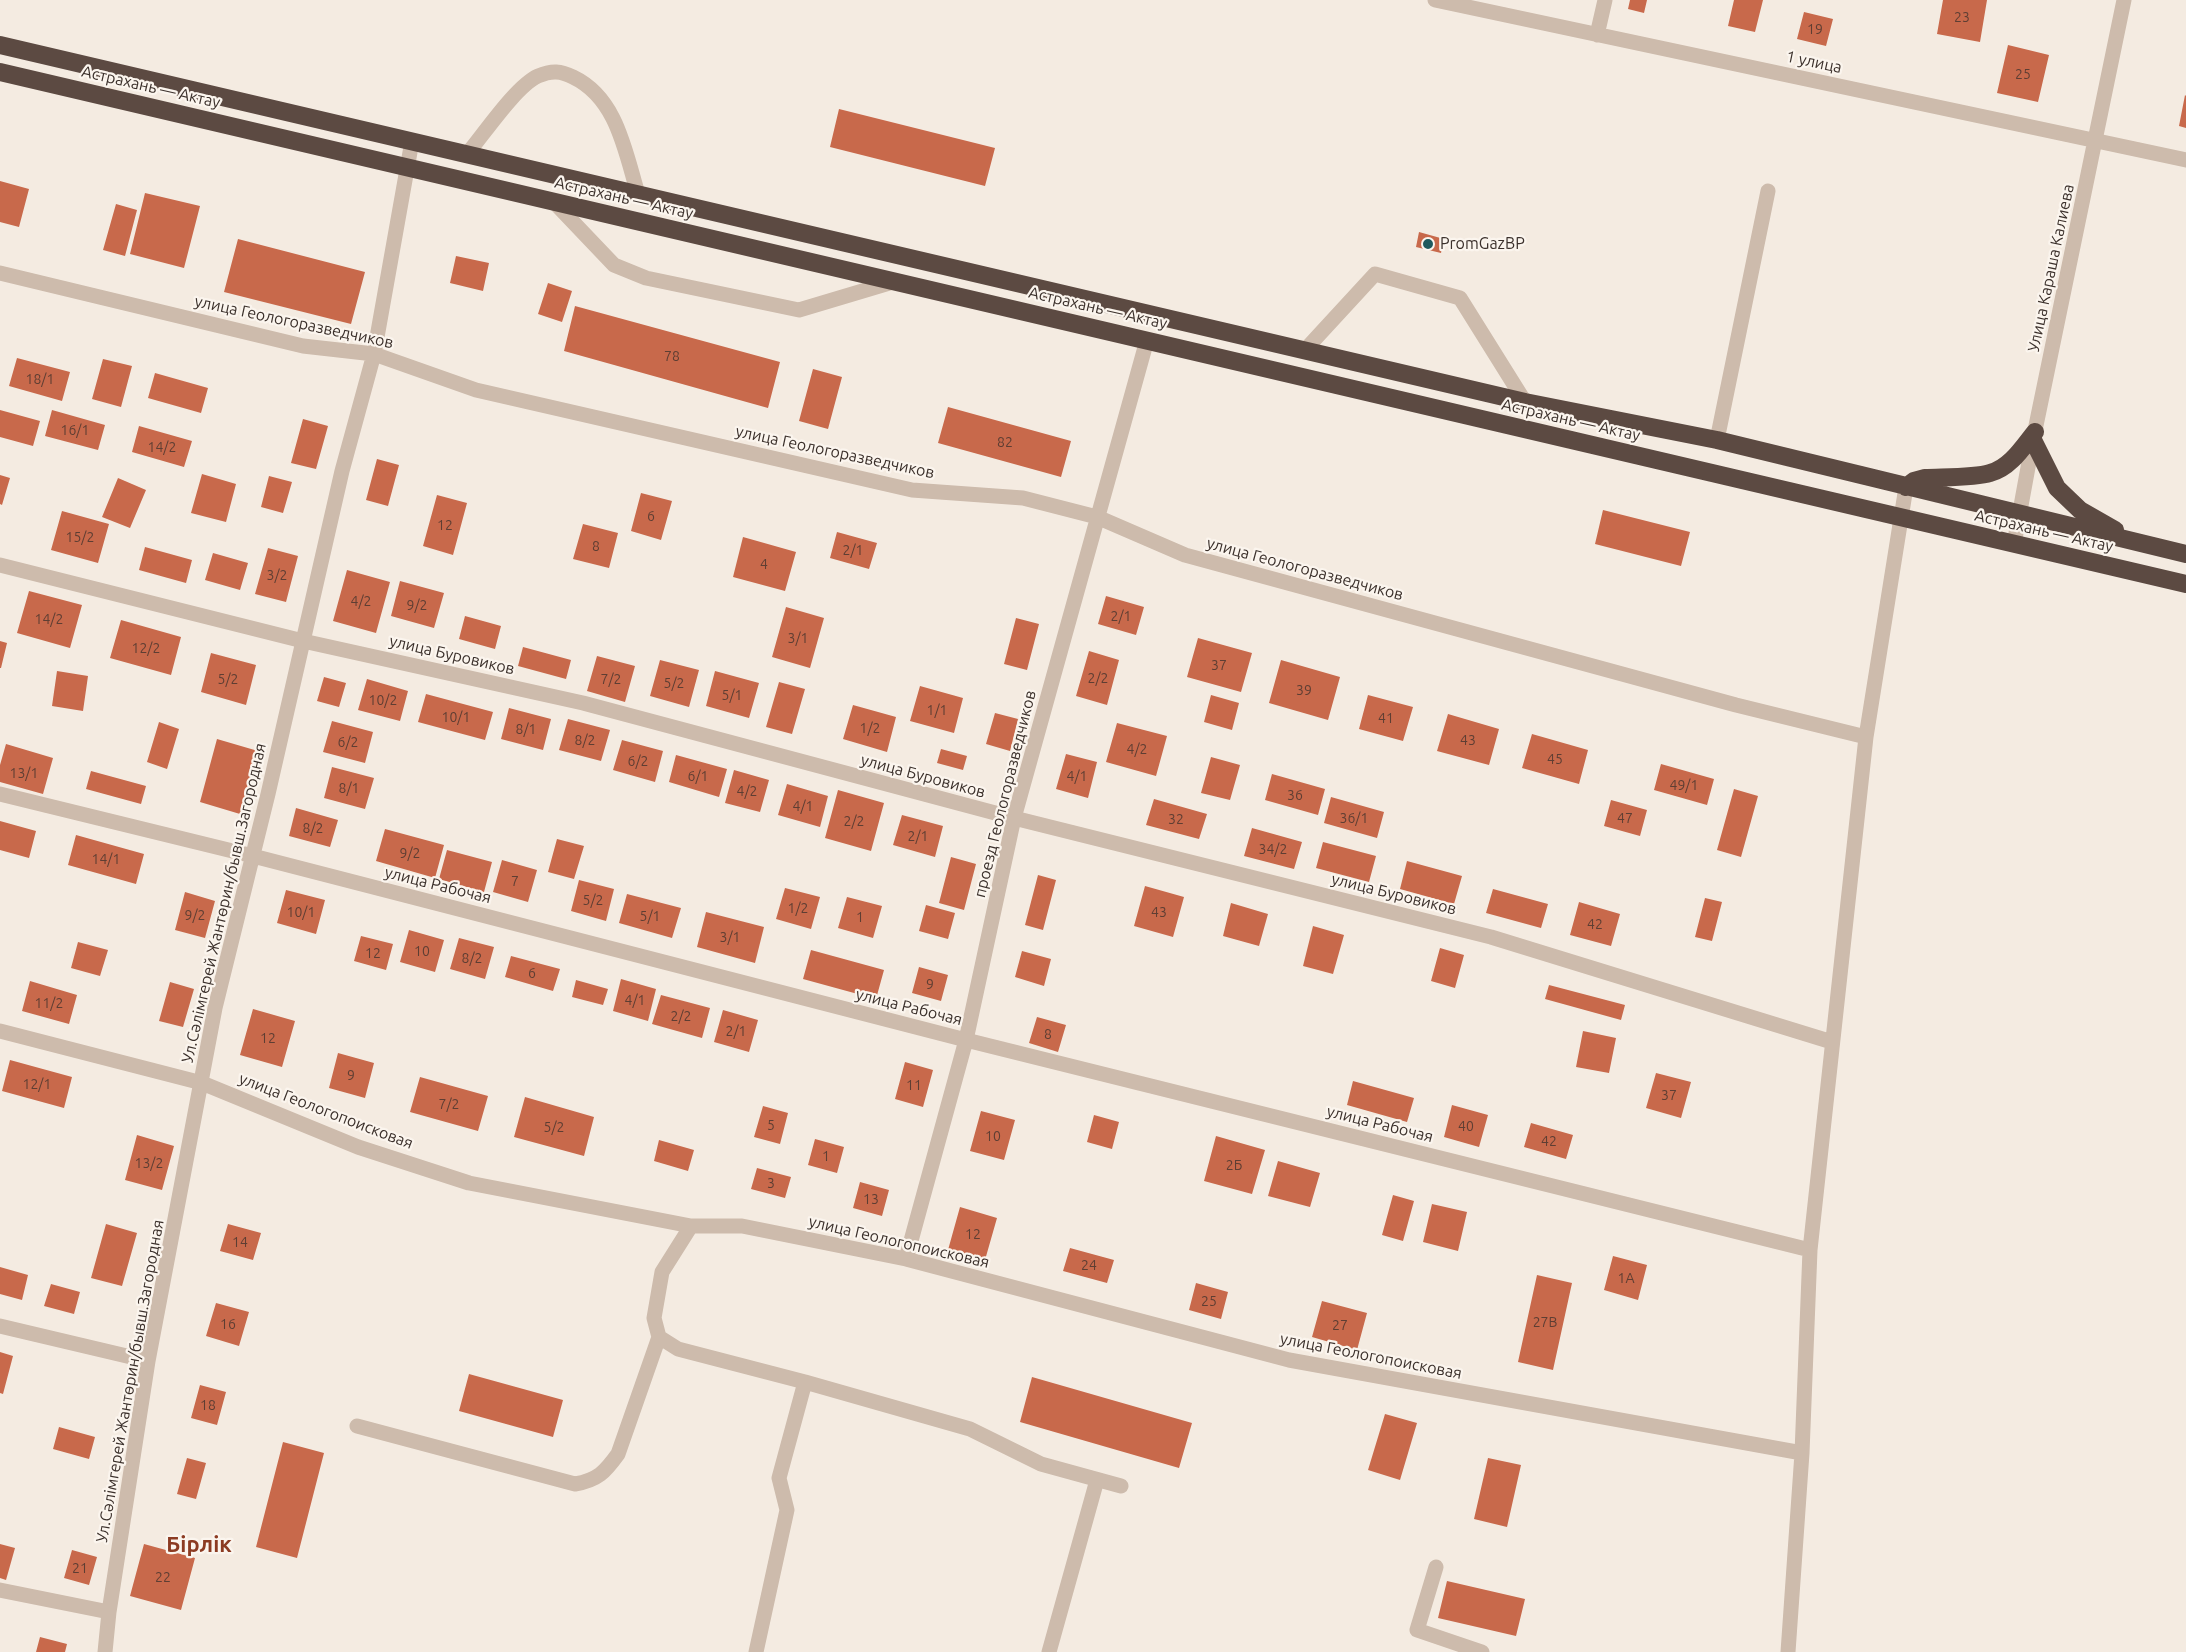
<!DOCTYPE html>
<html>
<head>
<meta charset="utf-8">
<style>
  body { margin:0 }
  canvas { display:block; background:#f4ebe1 }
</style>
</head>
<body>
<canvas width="2186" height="1652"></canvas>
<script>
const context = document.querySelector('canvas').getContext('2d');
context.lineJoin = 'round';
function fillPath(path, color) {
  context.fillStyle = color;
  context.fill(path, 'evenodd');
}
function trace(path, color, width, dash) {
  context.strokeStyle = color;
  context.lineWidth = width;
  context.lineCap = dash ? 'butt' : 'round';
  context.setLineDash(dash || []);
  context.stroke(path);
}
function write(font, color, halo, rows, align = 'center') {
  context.font = font + ' Ubuntu,sans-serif';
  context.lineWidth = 4.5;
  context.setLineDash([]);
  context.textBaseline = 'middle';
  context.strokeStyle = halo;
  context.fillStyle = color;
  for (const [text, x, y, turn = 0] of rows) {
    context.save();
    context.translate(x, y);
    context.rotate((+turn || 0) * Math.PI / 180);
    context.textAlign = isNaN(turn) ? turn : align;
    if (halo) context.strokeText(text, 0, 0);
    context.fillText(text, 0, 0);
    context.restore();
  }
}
fillPath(new Path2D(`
  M1630 0H1647L1644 13 1628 9Z
  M1734 0H1763L1755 32 1728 26Z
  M1943 0H1987L1980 42 1937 34Z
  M1804 12 1833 19 1826 46 1797 39Z
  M2008 45 2049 55 2038 102 1997 93Z
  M2185 95 2186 96V128L2179 126Z
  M839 109 995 148 985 186 830 147Z
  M0 181 29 189 19 227 0 222Z
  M145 193 200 206 184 268 130 254Z
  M116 204 137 210 125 256 103 250Z
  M1419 232 1444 239 1441 253 1416 247Z
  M238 239 365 272 351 324 224 292Z
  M456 256 489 263 483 291 450 283Z
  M548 283 572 291 562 322 538 314Z
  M575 306 780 362 768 408 564 351Z
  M17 358 70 372 62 401 9 386Z
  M103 359 132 366 121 407 92 399Z
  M813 369 842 377 828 429 799 421Z
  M155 373 208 388 201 413 148 398Z
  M948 407 1071 441 1061 477 938 443Z
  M0 410 40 421 33 446 0 437Z
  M52 410 105 425 98 450 45 436Z
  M303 419 328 426 316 469 291 463Z
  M139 426 192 441 184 467 132 452Z
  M377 459 399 465 388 506 366 500Z
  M202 474 236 484 226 522 191 513Z
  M0 475 10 478 2 505 0 504Z
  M269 476 292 482 283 513 261 507Z
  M118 478 146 490 130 528 102 517Z
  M641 493 672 501 661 540 631 531Z
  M437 495 467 503 453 555 423 546Z
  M1603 510 1690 532 1681 566 1595 544Z
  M62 511 109 524 98 563 51 550Z
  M583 524 618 533 609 568 573 559Z
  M837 532 877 543 869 569 830 558Z
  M743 537 796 552 785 591 733 577Z
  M145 547 192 560 186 583 139 570Z
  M268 548 298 556 286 602 255 594Z
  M213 553 248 563 240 590 205 580Z
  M347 570 390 582 376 633 333 621Z
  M400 581 444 593 434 628 391 616Z
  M29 591 82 605 70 648 17 633Z
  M1106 596 1144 607 1136 635 1098 624Z
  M786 607 824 618 810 668 772 657Z
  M465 616 501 626 495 649 459 639Z
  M1016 618 1039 624 1027 670 1004 664Z
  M121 620 181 637 171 675 110 658Z
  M1198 638 1252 653 1241 692 1187 677Z
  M0 641 7 643 1 668H0Z
  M523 647 571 660 566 679 518 666Z
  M1089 651 1119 660 1107 705 1076 696Z
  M211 653 256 665 246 705 201 692Z
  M597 656 635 666 625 702 587 691Z
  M660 660 699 670 689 707 650 696Z
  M1281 660 1340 677 1328 720 1269 703Z
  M57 671 88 676 83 711 52 706Z
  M715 671 759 683 749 718 706 706Z
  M324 677 346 683 339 707 317 701Z
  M367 679 408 691 400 721 358 710Z
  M779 682 805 689 792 734 766 727Z
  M920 686 963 698 954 733 910 721Z
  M426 694 493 712 485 740 418 722Z
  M1211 695 1239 703 1232 730 1204 722Z
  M1368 695 1413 707 1403 741 1359 729Z
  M853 705 896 717 887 752 843 739Z
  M509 708 551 719 543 750 501 739Z
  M995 713 1018 719 1010 751 986 744Z
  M1448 714 1499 729 1489 765 1437 751Z
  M568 719 610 730 601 761 559 750Z
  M332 721 373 732 365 763 323 752Z
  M159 722 179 729 167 769 147 762Z
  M1117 723 1167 736 1156 776 1106 762Z
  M1532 734 1588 750 1579 784 1522 768Z
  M217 739 258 751 240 814 200 802Z
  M622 740 663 751 655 782 613 770Z
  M6 744 53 758 43 794 0 782V765Z
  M941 749 967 756 963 770 937 763Z
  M1066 754 1097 762 1088 798 1056 789Z
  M676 755 727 769 719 797 669 782Z
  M1211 757 1240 765 1230 800 1201 793Z
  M1661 764 1714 779 1707 805 1654 790Z
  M332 767 374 778 365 809 324 798Z
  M734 770 769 780 760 812 725 803Z
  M91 771 146 786 141 804 86 789Z
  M1272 774 1325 789 1318 815 1265 800Z
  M787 784 828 796 820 827 778 815Z
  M1734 789 1758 796 1741 857 1717 850Z
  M838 790 884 803 871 851 825 838Z
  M1331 797 1384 812 1377 838 1324 823Z
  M1154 799 1207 814 1199 839 1146 825Z
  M1611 800 1647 810 1640 836 1604 826Z
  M296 808 338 820 330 847 289 836Z
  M902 815 943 826 935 857 893 845Z
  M0 821 36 831 29 858 0 850Z
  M1252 828 1302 842 1294 869 1244 856Z
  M385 829 444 845 435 878 376 861Z
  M76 835 144 854 136 884 68 865Z
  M557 839 584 846 574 879 548 872Z
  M1323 842 1376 856 1369 882 1316 868Z
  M447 850 492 862 484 892 439 879Z
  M951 857 976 864 964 910 939 903Z
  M502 860 537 870 528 902 493 892Z
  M1407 861 1462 876 1454 904 1400 889Z
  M1038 875 1056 880 1043 930 1025 925Z
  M579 880 614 889 606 921 571 911Z
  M1145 886 1184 897 1173 937 1134 926Z
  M785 888 820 897 811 929 776 919Z
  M1493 889 1548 904 1541 928 1486 913Z
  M286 890 325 900 316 934 277 923Z
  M185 892 215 901 205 938 175 930Z
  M627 894 681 908 672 938 619 923Z
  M847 897 882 906 873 938 838 928Z
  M1705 898 1722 902 1712 941 1695 937Z
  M1579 902 1620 914 1611 946 1570 935Z
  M1231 903 1268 914 1259 946 1223 936Z
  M926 905 955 913 948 939 919 931Z
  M706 912 764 927 755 963 697 947Z
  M1313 926 1344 935 1333 974 1303 966Z
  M409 930 444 940 435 972 400 962Z
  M361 936 393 944 386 970 354 961Z
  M459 938 494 947 485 979 450 969Z
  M78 942 108 950 100 976 71 968Z
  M1440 948 1464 955 1455 988 1431 981Z
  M811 950 884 970 876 999 803 979Z
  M1022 951 1051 959 1044 986 1015 977Z
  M511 956 560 969 553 991 505 977Z
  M919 967 948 975 941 1001 912 993Z
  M621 979 656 989 648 1021 613 1011Z
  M576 980 608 989 603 1005 572 997Z
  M30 981 77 995 69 1024 22 1011Z
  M170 982 194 989 183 1027 159 1021Z
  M1549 985 1625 1005 1621 1020 1545 999Z
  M661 995 710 1008 702 1038 652 1024Z
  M253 1009 295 1021 282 1067 240 1055Z
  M723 1010 758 1020 749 1052 714 1042Z
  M1037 1017 1066 1025 1058 1052 1029 1043Z
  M1583 1031 1616 1038 1609 1073 1576 1067Z
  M338 1053 374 1063 365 1098 329 1088Z
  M10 1060 72 1077 64 1108 2 1091Z
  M905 1062 933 1070 923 1107 895 1099Z
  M1656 1073 1691 1082 1681 1118 1646 1108Z
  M420 1077 488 1096 478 1131 410 1112Z
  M1353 1081 1414 1098 1407 1122 1347 1105Z
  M525 1097 594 1117 584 1156 514 1137Z
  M1452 1105 1488 1115 1479 1147 1444 1137Z
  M763 1106 788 1113 780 1144 754 1137Z
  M981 1111 1015 1120 1004 1160 970 1151Z
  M1094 1115 1119 1122 1112 1149 1087 1142Z
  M1531 1123 1573 1135 1566 1159 1524 1147Z
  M137 1135 174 1146 162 1190 125 1180Z
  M1216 1136 1265 1150 1252 1194 1204 1181Z
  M815 1139 844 1147 837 1173 808 1165Z
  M659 1140 694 1150 688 1171 654 1161Z
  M1278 1161 1320 1173 1310 1207 1268 1196Z
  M757 1168 791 1177 785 1198 751 1189Z
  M860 1182 889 1190 882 1216 853 1208Z
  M1393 1195 1414 1201 1403 1241 1382 1235Z
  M1432 1204 1467 1212 1458 1251 1423 1242Z
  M960 1207 997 1218 985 1260 948 1250Z
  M106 1224 137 1233 122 1286 91 1278Z
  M228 1224 261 1233 253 1260 220 1251Z
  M1070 1248 1114 1260 1107 1283 1063 1271Z
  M1613 1256 1647 1265 1638 1300 1604 1290Z
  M0 1267 28 1275 22 1300 0 1294Z
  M1537 1275 1572 1283 1553 1370 1518 1362Z
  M1196 1283 1228 1292 1221 1319 1189 1310Z
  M51 1284 80 1292 74 1314 44 1306Z
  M1322 1301 1367 1313 1357 1350 1312 1337Z
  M216 1303 249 1312 239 1346 206 1336Z
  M0 1352 13 1356 3 1394 0 1393Z
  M469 1374 563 1400 553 1437 459 1411Z
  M1032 1377 1192 1423 1179 1468 1020 1422Z
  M200 1385 226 1392 217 1425 191 1418Z
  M1385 1414 1417 1423 1400 1480 1368 1470Z
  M59 1427 95 1437 89 1459 53 1449Z
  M283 1442 324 1453 297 1558 256 1547Z
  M187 1458 206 1463 196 1499 177 1494Z
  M1488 1458 1521 1465 1507 1527 1474 1519Z
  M0 1544 15 1548 6 1580 0 1578Z
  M144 1544 195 1558 181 1610 130 1596Z
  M72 1550 97 1557 89 1585 64 1578Z
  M1447 1581 1525 1599 1516 1636 1438 1618Z
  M40 1637 67 1644 65 1652H36Z`), '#c8694b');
trace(new Path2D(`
  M1435 0 2186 160
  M1597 35 1605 0
  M467 154C484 134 516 86 538 76 552 70 561 71 573 77 617 98 625 151 638 194
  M553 201 614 265 646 278 799 310 896 281
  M0 273 303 346 374 354 476 390 912 490 1023 498 1097 517 1185 555 1736 705 1866 737
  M1305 350 1375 274 1460 298 1525 402
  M1717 440 1768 191
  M2014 544 2033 440 2124 0
  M0 565 303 641 583 703 1014 818 1491 937 1832 1042
  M0 794 253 856 966 1040 1810 1250
  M0 1031 202 1083 358 1147 469 1183 691 1226H742L906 1259 1289 1360 1802 1453
  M691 1226 662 1272 654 1318 659 1337 678 1349 805 1382 970 1429 1041 1464 1121 1486
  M906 1259 966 1040 1014 818 1147 340
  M0 1326 148 1361
  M357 1426 575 1484C598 1480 605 1472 618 1454L659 1337
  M1436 1567 1417 1630 1482 1652
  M0 1590 109 1612
  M105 1652 109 1612 148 1361 215 1008 268 794 342 471 374 354 412 141
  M756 1652 787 1510 779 1478 805 1382
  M1049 1652 1097 1480
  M1788 1652 1802 1453 1810 1250 1866 737 1906 487`), '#cdbbac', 15);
trace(new Path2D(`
  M0 45 1525 402 1717 440 2186 554
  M0 72 2186 584
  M2033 440 2057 488 2080 510 2115 530
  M1906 487 1914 481 1925 478C1942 477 1975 478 1990 473 2010 468 2023 447 2035 432`), '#5c4a42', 18);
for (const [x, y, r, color] of [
  [1428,244,6,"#1f5a5e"]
]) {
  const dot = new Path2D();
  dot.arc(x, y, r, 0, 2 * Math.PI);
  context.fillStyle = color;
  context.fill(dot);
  trace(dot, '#fbf5ee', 2);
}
write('14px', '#5e3e33', null, [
  ["23",1962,17],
  ["19",1815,29],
  ["25",2023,74],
  ["78",672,356],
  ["18/1",40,379],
  ["16/1",75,430],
  ["82",1005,442],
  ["14/2",162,447],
  ["6",651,516],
  ["12",445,525],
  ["15/2",80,537],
  ["8",596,546],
  ["2/1",853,550],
  ["4",764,564],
  ["3/2",277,575],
  ["4/2",361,601],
  ["9/2",417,605],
  ["2/1",1121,616],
  ["14/2",49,619],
  ["3/1",798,638],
  ["12/2",146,648],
  ["37",1219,665],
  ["2/2",1098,678],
  ["5/2",228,679],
  ["7/2",611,679],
  ["5/2",674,683],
  ["39",1304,690],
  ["5/1",732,695],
  ["10/2",383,700],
  ["1/1",937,710],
  ["10/1",456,717],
  ["41",1386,718],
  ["1/2",870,728],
  ["8/1",526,729],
  ["8/2",585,740],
  ["43",1468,740],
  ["6/2",348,742],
  ["4/2",1137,749],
  ["45",1555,759],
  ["6/2",638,761],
  ["13/1",24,773],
  ["6/1",698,776],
  ["4/1",1077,776],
  ["49/1",1684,785],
  ["8/1",349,788],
  ["4/2",747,791],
  ["36",1295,795],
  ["4/1",803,806],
  ["36/1",1354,818],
  ["47",1625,818],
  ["32",1176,819],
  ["2/2",854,821],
  ["8/2",313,828],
  ["2/1",918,836],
  ["34/2",1273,849],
  ["9/2",410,853],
  ["14/1",106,859],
  ["7",515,881],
  ["5/2",593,900],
  ["1/2",798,908],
  ["10/1",301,912],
  ["43",1159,912],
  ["9/2",195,915],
  ["5/1",650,916],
  ["1",860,917],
  ["42",1595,924],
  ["3/1",730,937],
  ["10",422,951],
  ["12",373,953],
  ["8/2",472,958],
  ["6",532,973],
  ["9",930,984],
  ["4/1",635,1000],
  ["11/2",49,1003],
  ["2/2",681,1016],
  ["2/1",736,1031],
  ["8",1048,1034],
  ["12",268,1038],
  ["9",351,1075],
  ["12/1",37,1084],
  ["11",914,1085],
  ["37",1669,1095],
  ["7/2",449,1104],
  ["5",771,1125],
  ["40",1466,1126],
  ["5/2",554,1127],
  ["10",993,1136],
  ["42",1549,1141],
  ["1",826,1156],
  ["13/2",149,1163],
  ["2Б",1234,1165],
  ["3",771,1183],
  ["13",871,1199],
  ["12",973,1234],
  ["14",240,1242],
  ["24",1089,1265],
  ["1А",1626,1278],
  ["25",1209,1301],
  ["27В",1545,1322],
  ["16",228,1324],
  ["27",1340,1325],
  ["18",208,1405],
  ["21",80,1568],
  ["22",163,1577]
]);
write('16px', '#3b302b', '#fbf5ee', [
  ["1 улица",1814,62,12],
  ["Астрахань — Актау",151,87,13],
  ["Астрахань — Актау",624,198,13],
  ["Улица Караша Калиева",2051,268,-78],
  ["Астрахань — Актау",1098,308,13],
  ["улица Геологоразведчиков",294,322,12],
  ["Астрахань — Актау",1571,420,13],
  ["улица Геологоразведчиков",835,452,12],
  ["Астрахань — Актау",2044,531,13],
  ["улица Геологоразведчиков",1305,569,15],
  ["улица Буровиков",452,655,13],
  ["улица Буровиков",923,776,15],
  ["проезд Геологоразведчиков",1005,794,-76],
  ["улица Рабочая",438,885,14],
  ["улица Буровиков",1394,894,14],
  ["Ул.Сәлімгерей Жантөрин/бывш.Загородная",224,903,-77],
  ["улица Рабочая",909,1007,14],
  ["улица Геологопоисковая",326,1111,21],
  ["улица Рабочая",1380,1124,14],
  ["улица Геологопоисковая",899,1242,13],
  ["улица Геологопоисковая",1371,1356,11],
  ["Ул.Сәлімгерей Жантөрин/бывш.Загородная",130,1381,-80]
]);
write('16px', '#3b302b', '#fbf5ee', [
  ["PromGazBP",1440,244]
], 'left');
write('bold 22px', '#8c3b22', '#fbf5ee', [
  ["Бірлік",199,1545]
]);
</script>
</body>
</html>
